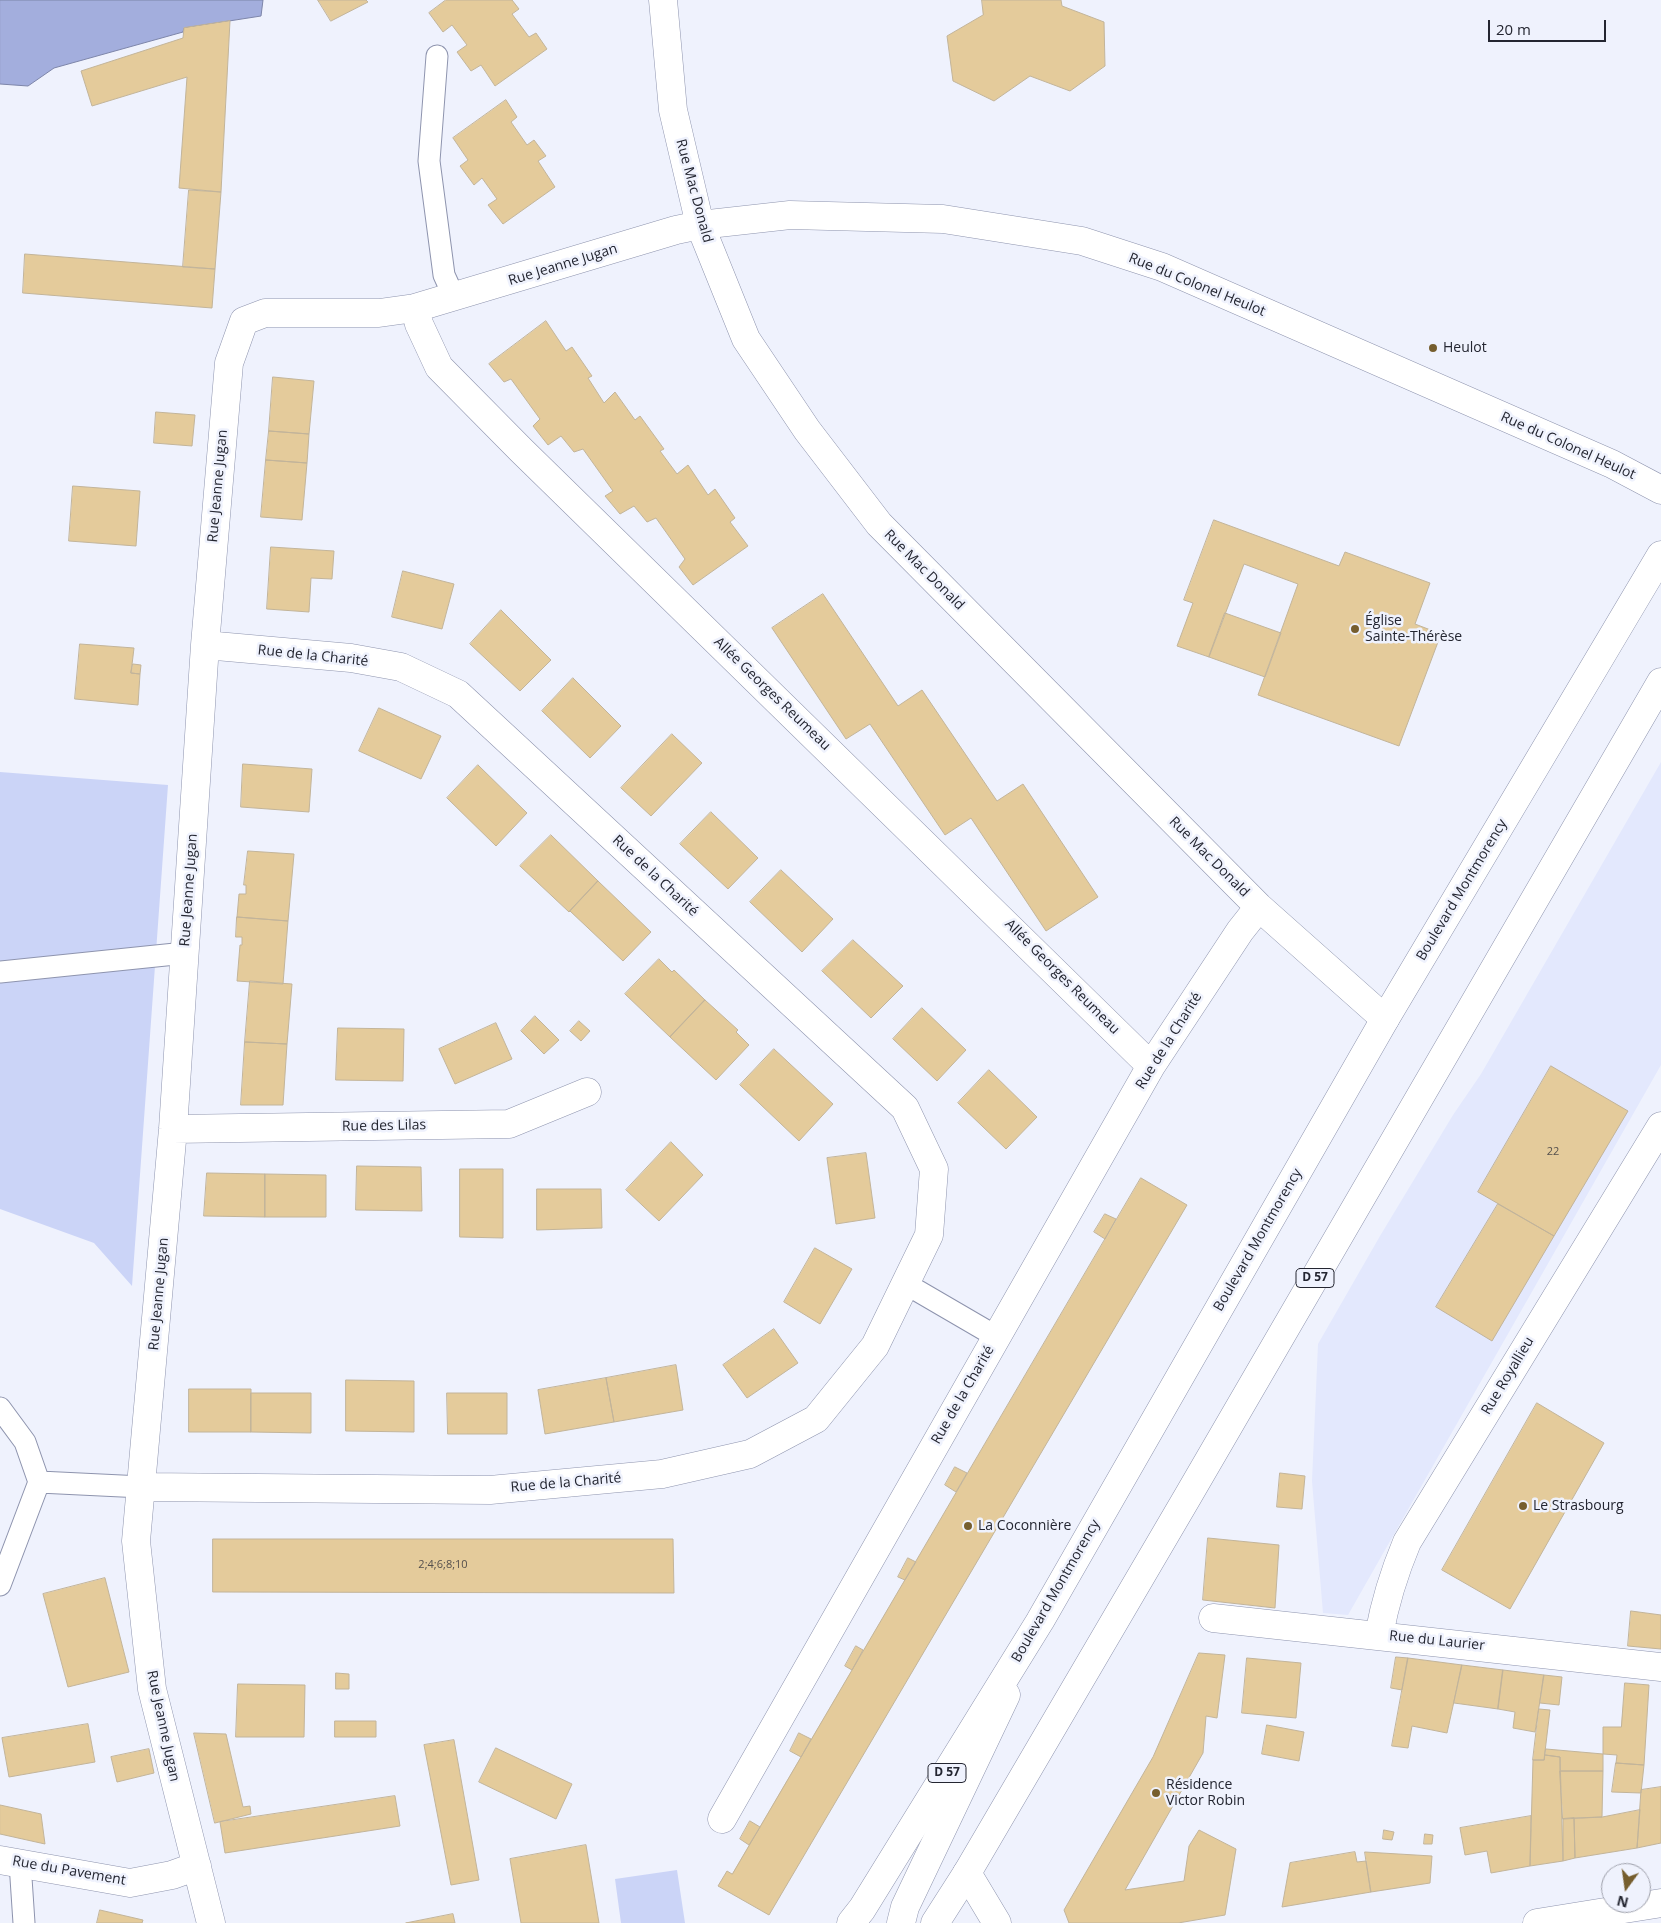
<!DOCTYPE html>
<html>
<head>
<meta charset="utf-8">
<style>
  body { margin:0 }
  #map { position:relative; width:1661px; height:1923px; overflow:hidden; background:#eff2fd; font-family:"Open Sans",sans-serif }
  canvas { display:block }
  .north { position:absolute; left:1601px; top:1863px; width:50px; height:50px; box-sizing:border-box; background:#eff2fd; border:1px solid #9ea0ab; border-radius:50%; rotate:194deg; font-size:14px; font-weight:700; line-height:20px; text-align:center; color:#242631 }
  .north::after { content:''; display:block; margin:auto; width:18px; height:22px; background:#765e2e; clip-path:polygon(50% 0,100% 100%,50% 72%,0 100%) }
  .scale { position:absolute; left:1488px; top:20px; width:118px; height:22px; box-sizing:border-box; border:2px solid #242631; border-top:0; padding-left:6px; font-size:15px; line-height:18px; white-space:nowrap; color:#242631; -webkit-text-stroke:4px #eff2fd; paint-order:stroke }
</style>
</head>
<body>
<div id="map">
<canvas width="1661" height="1923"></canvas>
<div class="north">N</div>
<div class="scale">20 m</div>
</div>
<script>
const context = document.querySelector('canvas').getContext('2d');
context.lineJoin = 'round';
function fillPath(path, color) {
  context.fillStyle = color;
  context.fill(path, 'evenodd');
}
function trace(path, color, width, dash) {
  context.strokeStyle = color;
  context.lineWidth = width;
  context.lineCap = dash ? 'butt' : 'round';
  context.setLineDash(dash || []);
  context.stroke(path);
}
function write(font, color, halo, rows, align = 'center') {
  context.font = font + ' "Open Sans",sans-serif';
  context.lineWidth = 5;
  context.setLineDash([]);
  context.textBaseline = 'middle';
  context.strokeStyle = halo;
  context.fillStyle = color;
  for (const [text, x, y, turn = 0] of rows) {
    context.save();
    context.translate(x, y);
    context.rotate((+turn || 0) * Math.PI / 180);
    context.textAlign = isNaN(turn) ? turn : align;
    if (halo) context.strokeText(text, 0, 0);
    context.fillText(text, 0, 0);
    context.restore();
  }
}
fillPath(new Path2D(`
  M1661 762V1065L1348 1615 1323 1613 1312 1481 1318 1344 1380 1236 1453 1115 1481 1074Z`), '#e3e8fd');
fillPath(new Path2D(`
  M0 772 168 785 132 1286 94 1243 0 1209Z
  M677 1870 685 1923H621L615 1879Z`), '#cbd4f7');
const water = new Path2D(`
  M0 0H263L261 16 184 28 183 32 54 68 28 86 0 84Z`);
fillPath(water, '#a3aedd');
trace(water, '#7d85a9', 1);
const building = new Path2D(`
  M318 0H366L368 2 331 21Z
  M446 0H512L519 9 512 14 529 37 536 33 547 49 495 86 481 65 471 71 457 52 467 45 452 25 443 32 429 13Z
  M982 0H1061L1062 6 1104 22 1105 66 1070 91 1030 76 994 101 953 81 947 36 983 15Z
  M230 21 221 192 179 188 187 77 92 106 81 71 183 38 184 28Z
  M506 100 517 117 511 122 527 145 534 140 546 156 538 161 555 187 503 224 488 205 497 199 482 178 474 185 460 166 468 160 453 138Z
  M189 190 221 192 215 269 183 267Z
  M25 254 215 269 212 308 23 293Z
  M546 321 566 351 572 347 592 376 588 378 604 403 615 392 635 420 640 416 664 449 660 451 677 474 688 465 708 495 715 489 735 518 730 522 748 546 693 585 679 567 685 559 656 518 647 522 634 506 620 514 605 496 613 491 583 449 574 452 561 436 548 445 533 426 540 419 511 379 504 382 489 364Z
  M273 377 314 381 309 434 269 431Z
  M156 412 195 415 192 446 154 443Z
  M269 431 309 434 307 463 266 460Z
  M266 460 307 463 302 520 261 517Z
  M73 486 140 491 136 546 69 541Z
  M1214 520 1339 566 1345 552 1430 583 1415 624 1441 634 1399 746 1258 695 1298 584 1244 564 1209 657 1177 646 1193 603 1184 600Z
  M271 547 334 551 332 579 311 578 309 612 267 609Z
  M403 571 454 584 442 629 392 617Z
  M823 594 898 706 922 690 997 801 1023 784 1098 897 1046 931 971 818 945 835 870 724 846 739 772 628Z
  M501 610 551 660 520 691 470 644Z
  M1225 613 1281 633 1265 677 1209 657Z
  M80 644 134 648 131 673 140 674 138 705 75 699Z
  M133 664 141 665 140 674 131 673Z
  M573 678 621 726 590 758 542 711Z
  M379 708 441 736 421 779 359 751Z
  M672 734 702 763 651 816 621 788Z
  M243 764 312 769 309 812 241 807Z
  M478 765 527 813 496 846 447 798Z
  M711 812 758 858 728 889 680 844Z
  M551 835 598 881 569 912 520 866Z
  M248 851 294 854 288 921 237 917 239 894H246V885H244Z
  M781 870 833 919 802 952 750 902Z
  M598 881 651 932 623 961 570 911Z
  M237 917 288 921 283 984 237 981 240 945H242V937H236Z
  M853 940 903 986 871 1018 822 971Z
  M659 959 672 972 674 970 705 1000 670 1037 625 994Z
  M250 981 292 984 287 1044 245 1042Z
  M705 1000 738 1030 736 1032 749 1045 716 1080 670 1037Z
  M922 1008 966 1050 937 1081 893 1039Z
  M535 1016 559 1040 544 1054 521 1031Z
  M579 1021 590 1031 581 1041 570 1031Z
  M496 1023 512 1059 455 1084 439 1049Z
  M338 1028 404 1029 403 1081 336 1080Z
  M245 1042 287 1044 283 1105H241Z
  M774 1049 833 1104 799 1141 740 1085Z
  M1551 1066 1628 1111 1554 1236 1478 1192Z
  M989 1070 1037 1117 1006 1149 958 1103Z
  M671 1142 703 1175 659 1221 626 1190Z
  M866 1153 875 1218 836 1224 827 1158Z
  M357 1166 421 1167 422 1211 356 1210Z
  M460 1169H503V1238L460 1237Z
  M207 1173 265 1174V1217L204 1216Z
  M265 1174 326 1175V1217H265Z
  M1141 1178 1187 1205 769 1915 718 1886 727 1871 732 1874Z
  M537 1189H601L602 1228 537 1230Z
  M1498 1204 1554 1236 1492 1341 1436 1307Z
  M1105 1214 1116 1219 1105 1239 1094 1232Z
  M815 1248 852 1269 820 1324 784 1302Z
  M774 1329 798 1363 747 1398 723 1365Z
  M676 1365 683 1410 614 1422 606 1378Z
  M606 1378 614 1422 545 1434 538 1390Z
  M346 1380 414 1381V1432L346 1431Z
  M189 1389H251V1432H189Z
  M251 1393H311V1433L251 1432Z
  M447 1393H507V1434H448Z
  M1537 1403 1604 1443 1510 1609 1442 1570Z
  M955 1467 967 1473 956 1492 945 1485Z
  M1280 1473 1305 1476 1302 1509 1277 1507Z
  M1208 1538 1279 1545 1275 1608 1203 1600Z
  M213 1539H673L674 1593 213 1592Z
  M908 1558 916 1562 905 1580 898 1577Z
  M105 1578 129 1672 68 1687 43 1594Z
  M1631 1611 1661 1615V1649L1628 1646Z
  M856 1646 863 1650 852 1670 845 1666Z
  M1199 1653 1225 1655 1217 1718 1206 1716 1203 1753 1125 1890 1184 1881 1189 1846 1199 1830 1236 1849 1225 1915 1178 1923H1069L1064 1910 1153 1757Z
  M1396 1657 1408 1658 1402 1690 1391 1688Z
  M1247 1658 1301 1663 1296 1718 1242 1713Z
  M1408 1658 1462 1665 1447 1733 1412 1726 1408 1748 1392 1746Z
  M1462 1665 1503 1670 1498 1709 1454 1703Z
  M1503 1670 1544 1675 1535 1732 1513 1728 1515 1712 1498 1709Z
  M336 1673 349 1674V1689H336Z
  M1544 1675 1562 1677 1559 1705 1540 1703Z
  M1625 1683 1649 1685 1644 1765 1616 1763 1617 1755 1603 1754V1727H1621Z
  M238 1684 305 1685 304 1737H236Z
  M1539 1709 1550 1710 1544 1760H1533Z
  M335 1721H376V1737H335Z
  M88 1724 95 1762 9 1777 2 1738Z
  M1267 1725 1304 1732 1299 1761 1262 1754Z
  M194 1733 226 1734 243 1807 250 1806 251 1814 215 1823Z
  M799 1733 811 1739 801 1757 790 1751Z
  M454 1740 479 1880 451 1885 424 1745Z
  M496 1748 572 1784 556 1819 479 1782Z
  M149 1749 154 1773 117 1782 111 1757Z
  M1546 1749 1603 1754V1771H1560V1757L1545 1755Z
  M1545 1755 1560 1757 1563 1861 1530 1866 1533 1760H1544Z
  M1616 1763 1644 1765 1641 1793 1612 1792Z
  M1560 1771H1603L1602 1817 1563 1819Z
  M1661 1787V1843L1637 1848 1641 1790Z
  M395 1796 400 1826 225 1853 220 1822Z
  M0 1805 41 1814 45 1844 0 1834Z
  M1640 1810 1637 1848 1575 1858 1574 1818 1602 1817Z
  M1531 1816 1530 1866 1491 1873 1487 1851 1465 1855 1460 1828Z
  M1574 1818 1575 1858 1563 1861V1819Z
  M750 1821 760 1827 749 1845 740 1839Z
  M1384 1830 1394 1832 1392 1840 1383 1839Z
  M1425 1834 1433 1835 1432 1844H1424Z
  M586 1845 599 1923H521L510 1859Z
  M1355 1852 1357 1862 1366 1861 1371 1892 1282 1907 1290 1863Z
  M1365 1852 1432 1856 1430 1883 1371 1892Z
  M100 1910 143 1920 142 1923H97Z
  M453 1914 455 1923H406Z`);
fillPath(building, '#e4cb9b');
trace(building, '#c2b49a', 1);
const lane = new Path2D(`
  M437 56 429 161 444 275 454 297
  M0 972 185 953
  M906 1284 997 1337
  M0 1408 25 1442 39 1482 142 1487
  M0 1585 39 1482
  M20 1863 24 1923`);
const street = new Path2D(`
  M663 0 673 110 700 225 746 339 807 430 879 524 1259 907 1385 1019
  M415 308 419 324 439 367 521 450 1151 1066
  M173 1129 509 1124 587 1092
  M142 1487 490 1490 662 1474 750 1454 816 1419 875 1346 929 1235 934 1169 905 1108 458 694 401 667 351 658 205 645
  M1213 1618 1661 1667
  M1379 1635C1385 1602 1394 1573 1407 1542L1661 1126
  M722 1819 1151 1066 1240 931 1259 907
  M0 1860 130 1883 172 1875 197 1866
  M211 1923 152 1689 136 1541 173 1129 205 645 229 363 244 321 265 313H379L415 308 676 230 700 225 790 215 943 219 1082 241 1162 267 1612 464 1661 490`);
const secondary = new Path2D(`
  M967 1873 997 1923
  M901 1923 905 1907 1006 1695
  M1537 1923 1661 1903`);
const primary = new Path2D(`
  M851 1923 862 1909 1040 1621 1385 1019 1661 555
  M935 1923 967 1873 1188 1496 1661 682`);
trace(lane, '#8e94ae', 23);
trace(street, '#8e94ae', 29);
trace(secondary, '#8e94ae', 29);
trace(primary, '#8e94ae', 29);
trace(lane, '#fff', 21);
trace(street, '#fff', 28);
trace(secondary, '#fff', 28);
trace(primary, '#fff', 28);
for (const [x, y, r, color] of [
  [1433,348,5,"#765e2e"],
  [1355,629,5,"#765e2e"],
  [1523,1506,5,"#765e2e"],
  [968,1526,5,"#765e2e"],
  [1156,1793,5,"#765e2e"]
]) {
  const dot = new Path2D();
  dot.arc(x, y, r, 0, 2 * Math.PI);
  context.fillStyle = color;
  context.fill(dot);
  trace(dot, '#eff2fd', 2);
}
write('11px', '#544f4c', null, [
  ["22",1553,1152],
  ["2;4;6;8;10",443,1565]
]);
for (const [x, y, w] of [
  [1315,1278,38],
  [947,1773,38]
]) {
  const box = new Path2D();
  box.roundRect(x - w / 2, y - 9.5, w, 19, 4);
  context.fillStyle = '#eff2fd';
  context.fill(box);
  trace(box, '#242631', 1);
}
write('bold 12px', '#242631', null, [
  ["D 57",1315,1278],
  ["D 57",947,1773]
]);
write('14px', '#242631', '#eff2fd', [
  ["Rue Mac Donald",694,191,75],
  ["Rue Jeanne Jugan",563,265,-17],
  ["Rue du Colonel Heulot",1197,285,22],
  ["Rue du Colonel Heulot",1568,446,24],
  ["Rue Jeanne Jugan",218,486,-85],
  ["Rue Mac Donald",924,570,45],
  ["Rue de la Charité",313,656,6],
  ["Allée Georges Reumeau",772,694,44],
  ["Rue Mac Donald",1209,857,45],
  ["Rue de la Charité",655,876,43],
  ["Rue Jeanne Jugan",189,890,-86],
  ["Boulevard Montmorency",1462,890,-59],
  ["Allée Georges Reumeau",1062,977,45],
  ["Rue de la Charité",1169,1041,-58],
  ["Rue des Lilas",384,1126,-1],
  ["Boulevard Montmorency",1258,1240,-60],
  ["Rue Jeanne Jugan",159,1294,-85],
  ["Rue Royallieu",1508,1376,-59],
  ["Rue de la Charité",963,1395,-60],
  ["Rue de la Charité",566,1483,-5],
  ["Boulevard Montmorency",1056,1591,-60],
  ["Rue du Laurier",1437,1641,6],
  ["Rue Jeanne Jugan",163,1726,78],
  ["Rue du Pavement",69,1871,10]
]);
write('14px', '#242631', '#eff2fd', [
  ["Heulot",1443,348],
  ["Église",1365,621],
  ["Sainte-Thérèse",1365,637],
  ["Le Strasbourg",1533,1506],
  ["La Coconnière",978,1526],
  ["Résidence",1166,1785],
  ["Victor Robin",1166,1801]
], 'left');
</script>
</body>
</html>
